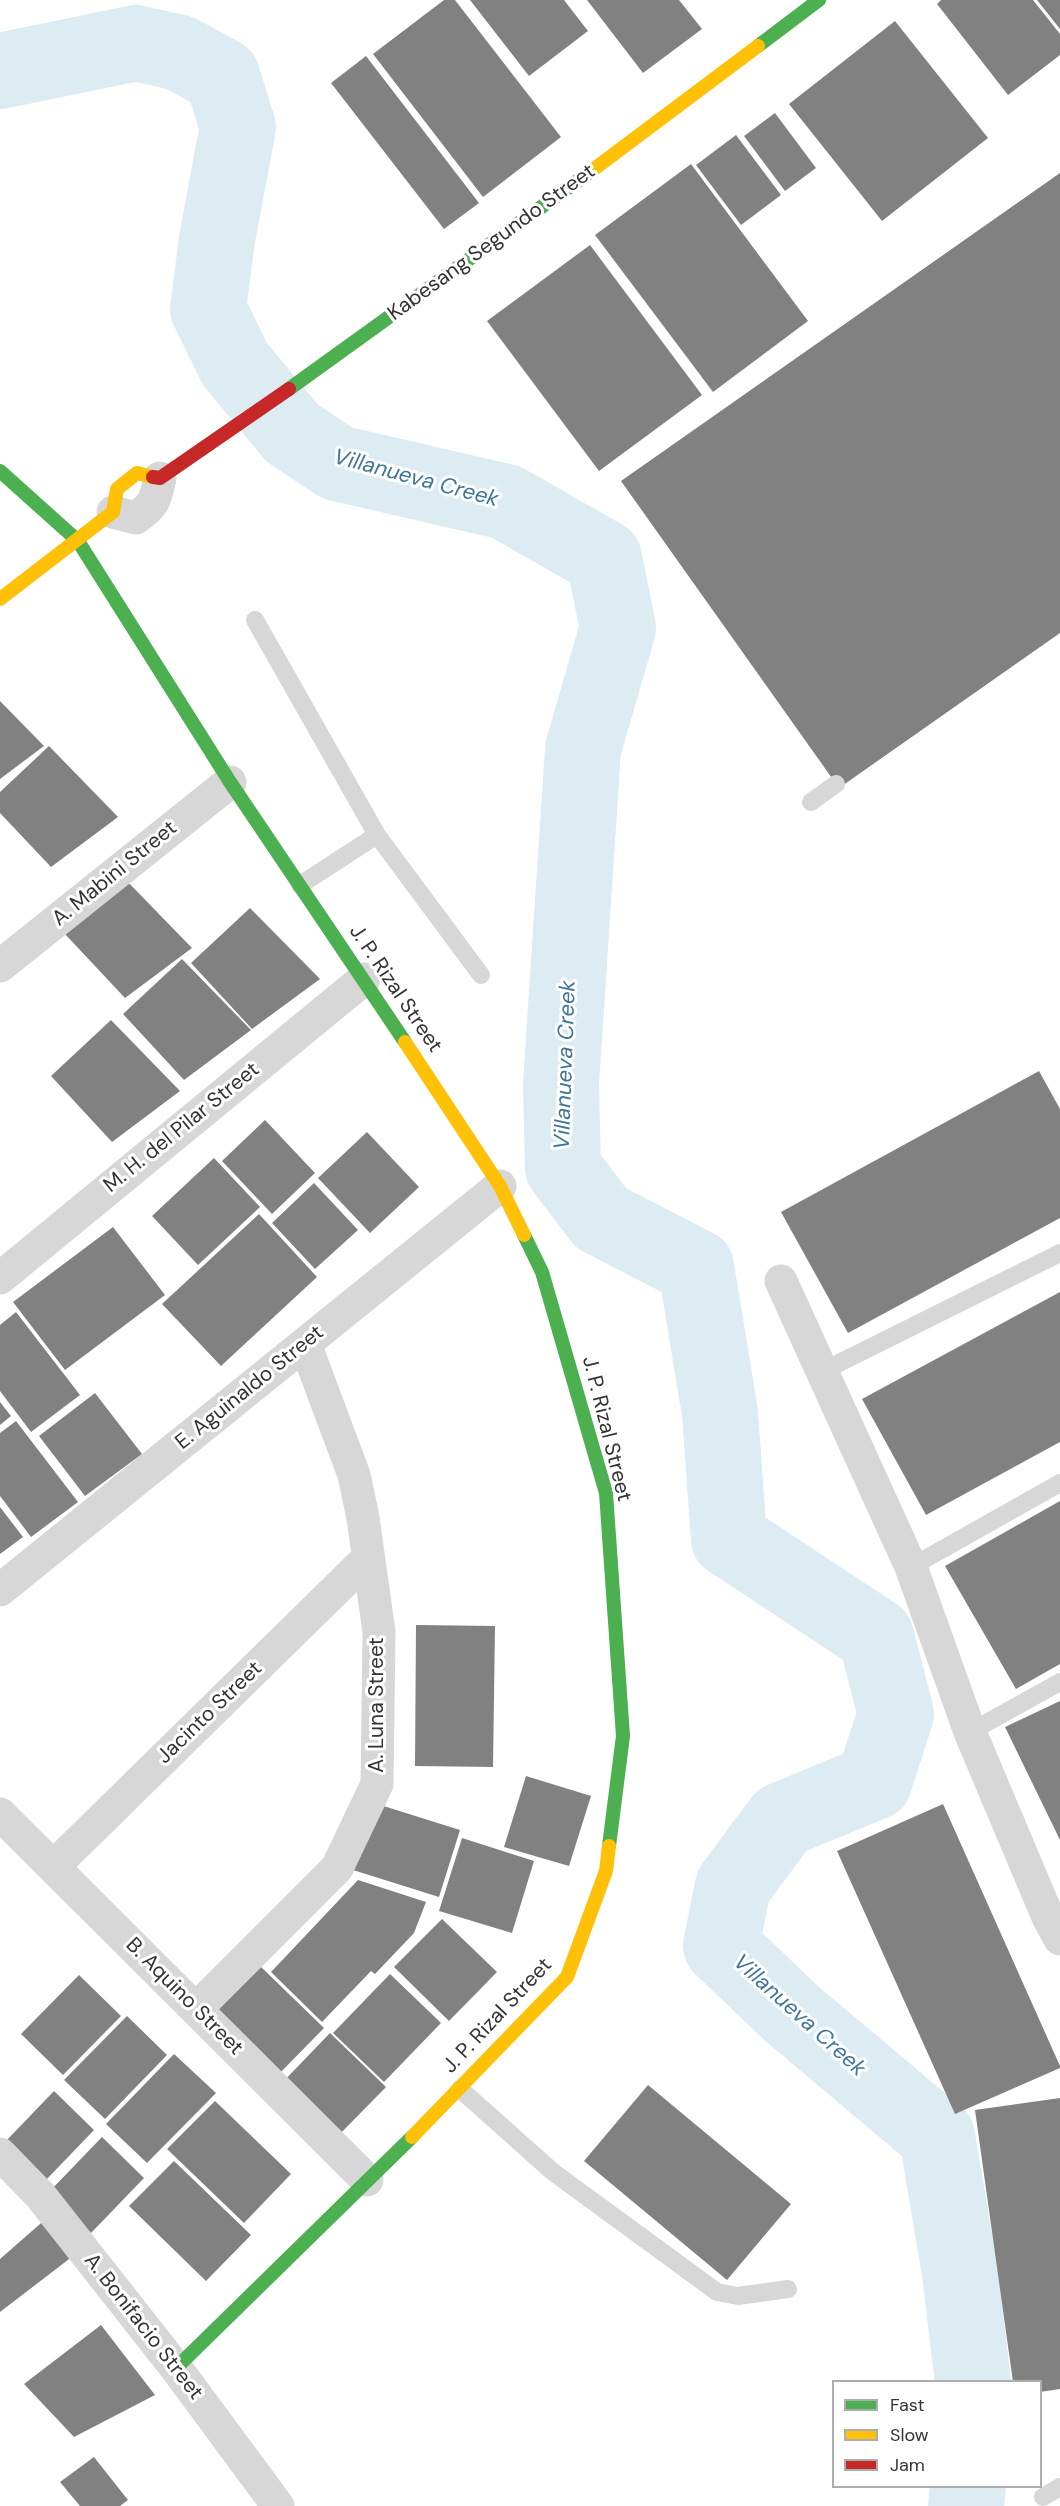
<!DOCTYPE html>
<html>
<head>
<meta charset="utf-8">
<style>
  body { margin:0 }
  #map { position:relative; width:1060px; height:2506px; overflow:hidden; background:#fff; font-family:"DM Sans",sans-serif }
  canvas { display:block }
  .legend { position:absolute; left:832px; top:2380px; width:210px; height:108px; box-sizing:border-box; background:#fff; border:2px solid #adadad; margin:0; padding:8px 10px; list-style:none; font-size:18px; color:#333 }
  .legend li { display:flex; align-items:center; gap:12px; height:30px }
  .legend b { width:30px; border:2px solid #adadad }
</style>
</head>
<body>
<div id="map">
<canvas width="1060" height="2506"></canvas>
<ul class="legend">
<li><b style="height:8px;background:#4caf50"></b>Fast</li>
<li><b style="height:8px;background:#ffc107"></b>Slow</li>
<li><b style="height:8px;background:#c62828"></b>Jam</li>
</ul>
</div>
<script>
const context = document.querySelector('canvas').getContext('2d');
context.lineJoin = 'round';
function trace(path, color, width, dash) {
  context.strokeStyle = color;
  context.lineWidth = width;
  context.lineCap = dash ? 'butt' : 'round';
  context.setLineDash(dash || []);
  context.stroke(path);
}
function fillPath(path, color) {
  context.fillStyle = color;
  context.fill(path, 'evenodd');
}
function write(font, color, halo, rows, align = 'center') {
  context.font = font + ' "DM Sans",sans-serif';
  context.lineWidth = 6;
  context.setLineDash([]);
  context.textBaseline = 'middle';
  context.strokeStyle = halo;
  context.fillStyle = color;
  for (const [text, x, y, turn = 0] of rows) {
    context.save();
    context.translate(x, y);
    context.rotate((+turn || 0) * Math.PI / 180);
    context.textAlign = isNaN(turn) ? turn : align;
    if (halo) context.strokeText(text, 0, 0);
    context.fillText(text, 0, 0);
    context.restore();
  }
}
trace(new Path2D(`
  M0 71 136 43 180 53 222 76 238 127 217 239 208 309 235 364 292 433 337 463 506 502 604 558 618 628 583 749 561 1084 563 1168 601 1218 696 1267 720 1413 729 1539 876 1636 896 1714 874 1782 782 1820 733 1886 721 1946 791 2013 937 2136 960 2273 973 2382
  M966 2506 968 2486`), '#ddebf3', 76);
fillPath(new Path2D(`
  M444 0H455L561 137 483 197 373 54Z
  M470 0H564L588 31 529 76Z
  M587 0H679L702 29 643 73Z
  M941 0H1033L1060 34V55L1008 95 937 4Z
  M1037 0H1060V29Z
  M895 21 988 138 882 221 789 104Z
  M366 56 479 203 444 229 331 83Z
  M775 113 816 168 785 191 744 136Z
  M736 135 781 195 741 225 696 165Z
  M691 164 808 321 713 392 595 235Z
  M1060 173V633L839 788 621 481Z
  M590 245 702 395 599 471 487 321Z
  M0 701 44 746 0 779Z
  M49 746 118 817 51 867 0 813V792Z
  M123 877 192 948 125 998 64 933Z
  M250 908 320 979 252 1029 191 963Z
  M182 959 251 1030 184 1080 123 1014Z
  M111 1020 180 1091 112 1142 51 1076Z
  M1039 1071 1060 1109V1218L848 1333 781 1212Z
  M265 1120 315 1173 272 1214 222 1161Z
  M367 1132 419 1187 370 1233 318 1178Z
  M214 1158 260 1207 198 1265 152 1216Z
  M314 1183 358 1230 315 1269 272 1223Z
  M259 1214 317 1277 221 1366 162 1304Z
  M113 1227 165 1295 65 1370 13 1302Z
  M1060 1292V1442L926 1515 862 1399Z
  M16 1312 80 1395 31 1432 0 1391V1325Z
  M95 1393 142 1454 85 1496 39 1436Z
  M0 1402 11 1416 0 1425Z
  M16 1421 78 1502 31 1537 0 1496V1433Z
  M1060 1501V1664L1016 1689 945 1566Z
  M0 1507 23 1537 0 1554Z
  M416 1625 495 1626 493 1767 415 1766Z
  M1060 1701V1840L1005 1727Z
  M526 1776 591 1796 569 1866 504 1847Z
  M374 1803 460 1830 439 1897 353 1870Z
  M943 1804 1060 2066V2068L955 2114 837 1851Z
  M462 1838 534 1861 512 1933 439 1911Z
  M358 1880 426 1902 414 1933 375 1974 371 1971 322 2022 271 1972Z
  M442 1919 497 1972 449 2021 394 1967Z
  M256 1962 324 2028 273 2080 205 2015Z
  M390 1974 441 2023 384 2082 333 2033Z
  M79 1975 121 2016 63 2075 21 2034Z
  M127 2016 167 2055 105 2119 64 2080Z
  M330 2033 386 2087 335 2139 279 2086Z
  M174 2054 216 2093 147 2163 106 2124Z
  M648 2085 791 2204 727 2280 584 2161Z
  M54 2091 94 2130 45 2181 5 2142Z
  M1060 2098V2389L1040 2392V2382H1013L975 2110Z
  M215 2101 291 2174 244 2223 167 2149Z
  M102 2137 144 2178 91 2233 49 2192Z
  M174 2161 251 2235 206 2281 129 2206Z
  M48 2217 77 2253 0 2312V2259Z
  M101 2325 155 2395 74 2437 24 2384Z
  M94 2457 128 2500 120 2506H80L60 2482Z`), '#818181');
trace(new Path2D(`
  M255 620 377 835 481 975
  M811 802 836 784
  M300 885 377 835
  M821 1372 1060 1253
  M911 1567 1060 1483
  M970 1732 1060 1682
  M460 2089 553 2172 717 2292 738 2296 788 2289
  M1043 2497 1060 2487`), '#d7d7d7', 18);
trace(new Path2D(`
  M113 512 136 518C155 504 155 501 160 478
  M0 966 230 782
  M0 1278 364 979
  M781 1281 911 1567 970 1732 1048 1917 1060 1939
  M0 1590 500 1186
  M0 1814 367 2180
  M53 1867 367 1559
  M196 2009 337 1868 377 1784 379 1632 363 1518 354 1475 305 1344
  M0 2154 40 2195 176 2368 278 2506`), '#d7d7d7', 33);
trace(new Path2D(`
  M758 46 819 0
  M289 389 590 172
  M0 471 78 541 230 782 405 1042
  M524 1235 542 1272 606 1493 623 1736 609 1846
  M176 2368 412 2137`), '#4caf50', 14);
trace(new Path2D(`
  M590 172 758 46
  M0 599 113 512 117 489 137 473 153 477
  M405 1042 500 1186 524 1235
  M412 2137 567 1977 606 1871 609 1846`), '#ffc107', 14);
trace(new Path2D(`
  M153 477 160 478 289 389`), '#c62828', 14);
write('21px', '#333', '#fff', [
  ["Kabesang Segundo Street",492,243,-36],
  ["A. Mabini Street",115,874,-39],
  ["J. P. Rizal Street",395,989,56],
  ["M. H. del Pilar Street",182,1128,-39],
  ["E. Aguinaldo Street",250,1388,-39],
  ["J. P. Rizal Street",606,1429,76],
  ["A. Luna Street",377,1705,-90],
  ["Jacinto Street",210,1713,-44],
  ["B. Aquino Street",184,1997,45],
  ["J. P. Rizal Street",498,2016,-47],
  ["A. Bonifacio Street",143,2327,52]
]);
write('italic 22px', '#3f7597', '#fff', [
  ["Villanueva Creek",416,479,15],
  ["Villanueva Creek",566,1065,-88],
  ["Villanueva Creek",799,2016,42]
]);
</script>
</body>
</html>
